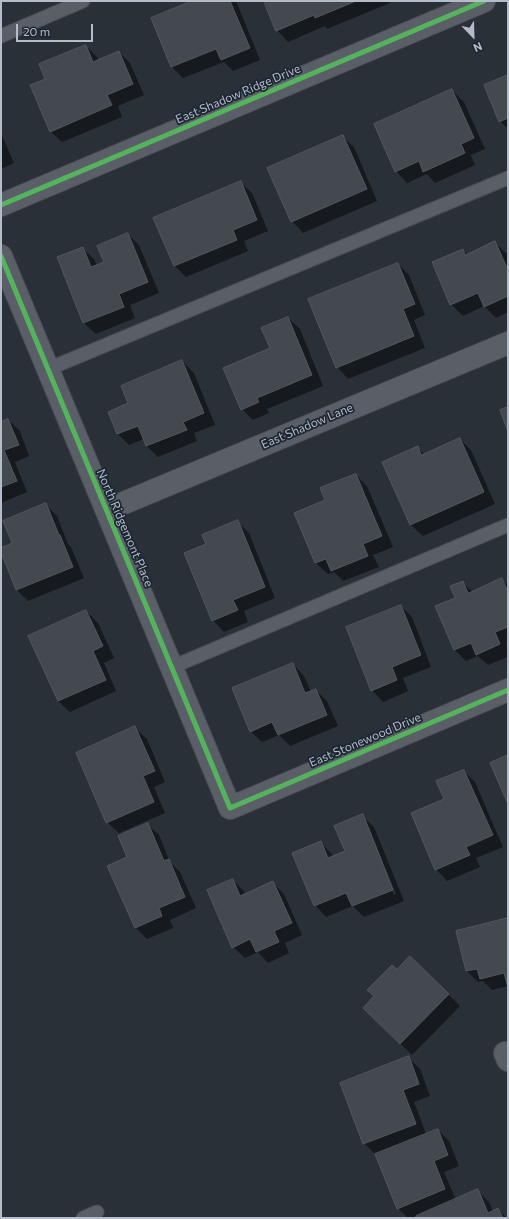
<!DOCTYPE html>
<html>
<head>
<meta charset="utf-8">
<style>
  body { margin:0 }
  #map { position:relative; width:509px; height:1219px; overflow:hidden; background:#2a3038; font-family:Commissioner,sans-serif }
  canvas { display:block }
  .frame { position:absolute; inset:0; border:2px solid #b4bcc9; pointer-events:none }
  .north { position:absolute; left:453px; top:16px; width:40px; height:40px; -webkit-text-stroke:3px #1d2633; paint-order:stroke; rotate:157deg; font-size:11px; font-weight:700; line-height:16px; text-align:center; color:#b4bcc9 }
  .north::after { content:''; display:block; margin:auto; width:14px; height:18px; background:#b4bcc9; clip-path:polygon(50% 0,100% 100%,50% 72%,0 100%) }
  .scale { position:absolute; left:16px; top:24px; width:77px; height:18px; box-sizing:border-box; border:2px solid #b4bcc9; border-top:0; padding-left:5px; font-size:12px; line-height:14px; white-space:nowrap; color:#b4bcc9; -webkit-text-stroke:3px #1d2633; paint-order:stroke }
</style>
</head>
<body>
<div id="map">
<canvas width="509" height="1219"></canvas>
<div class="frame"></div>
<div class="north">N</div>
<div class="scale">20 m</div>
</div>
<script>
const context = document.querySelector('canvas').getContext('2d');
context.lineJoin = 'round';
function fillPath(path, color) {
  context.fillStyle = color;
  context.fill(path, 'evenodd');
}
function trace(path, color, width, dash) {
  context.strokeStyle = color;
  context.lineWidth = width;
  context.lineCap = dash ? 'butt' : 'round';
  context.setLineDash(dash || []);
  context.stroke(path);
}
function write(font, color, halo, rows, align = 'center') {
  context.font = font + ' Commissioner,sans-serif';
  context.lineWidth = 3.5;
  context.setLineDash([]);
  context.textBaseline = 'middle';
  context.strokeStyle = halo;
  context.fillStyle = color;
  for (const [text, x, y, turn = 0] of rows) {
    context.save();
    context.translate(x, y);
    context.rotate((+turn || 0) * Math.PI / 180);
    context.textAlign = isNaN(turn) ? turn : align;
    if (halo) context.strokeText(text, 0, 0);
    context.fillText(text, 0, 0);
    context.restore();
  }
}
fillPath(new Path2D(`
  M195 1H236L260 60 233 71 224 62 183 78 172 67 152 19Z
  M265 1H389L390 3 327 29 325 26 288 42 277 30Z
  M86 46 97 57 99 61 119 52 130 63 144 95 118 106 122 117 62 142 50 131 47 79Z
  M508 77V129L500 121Z
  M452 90 464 102 485 149 471 155 475 165 435 183 427 174 407 183 396 171Z
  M1 133 14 163 1 169Z
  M342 136 354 147 377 201 303 233 292 221Z
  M240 182 252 193 268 231 244 241 248 251 186 277 175 266 155 218Z
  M128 234 139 245 159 293 130 305 135 318 96 334 84 323 58 258 82 248 94 259 97 266 105 262Z
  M495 243 507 254 508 257V312L496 318 484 306 463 316 451 304 463 250 468 255Z
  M398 264 409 275 425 315 414 320 425 348 348 379 337 367Z
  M288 318 300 329 323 386 267 409 269 413 253 420 242 409 271 349Z
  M182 361 194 373 215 425 194 433 197 441 158 457 147 446 144 439 129 445 118 434 130 404Z
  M8 420 20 431 29 456 15 462 27 492 1 503V423Z
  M460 439 471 450 495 504 423 536 411 525 383 462 417 447 425 455Z
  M356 475 367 486 393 547 373 555 379 567 343 581 334 572 328 574 316 563 296 513 326 501Z
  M46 505 57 516 68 544 71 547 84 578 28 601 17 590 1 549 13 544Z
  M238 522 249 533 275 598 244 611 248 622 224 632 213 620 207 545Z
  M502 579 508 586V643L506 644 508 649V657L488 665 478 656 466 661 455 650 437 607 456 599 462 582 473 592Z
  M401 606 412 617 431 667 403 678 408 691 383 702 372 690Z
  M86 611 98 623 114 658 104 663 116 691 70 712 58 701Z
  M293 664 304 676 311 692 316 690 327 701 338 726 290 746 279 735 262 742 250 731Z
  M135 728 147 739 165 782 154 787 165 813 119 833 107 822Z
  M464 771 475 782 503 847 476 858 480 867 447 881 436 869 445 800Z
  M362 816 374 827 404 901 364 917 353 906 326 917 315 905 321 843 332 854 333 857 346 852ZM367 828H369L396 894 394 895Z
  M147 824 159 835 170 862 180 872 196 908 170 920 173 928 147 939 136 928 108 866 129 857Z
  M233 880 244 891 245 895 273 883 284 894 302 935 285 943 289 953 268 963 258 952 245 958 233 947Z
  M508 919V986L492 990 483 981 478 982 467 971Z
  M410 957 460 1006 412 1055 364 1008Z
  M408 1057 420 1069 430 1096 414 1102 426 1134 438 1130 449 1141 459 1166 444 1172 456 1200 477 1190 489 1202 493 1212 498 1209 507 1218H418L417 1216 412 1218H408L398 1208 376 1155 364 1143Z`), '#0007');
const building = new Path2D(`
  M192 1H230L250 48 221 60 216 49 171 67 151 18Z
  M264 1H356L315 18 314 15 276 31Z
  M86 45 93 62 119 51 133 84 107 95 112 105 50 132 30 85 45 79 39 64Z
  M508 75V118L499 122 484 85Z
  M452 89 474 138 461 144 465 153 423 172 419 161 395 172 374 124Z
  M343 135 367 189 291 222 267 168Z
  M241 181 257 220 233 230 237 240 174 266 153 218Z
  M128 233 148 282 119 294 124 307 83 323 57 257 83 247 91 267 104 262 97 246Z
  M495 241 508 270V296L484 307 478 293 450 305 432 262 463 249 465 255Z
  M398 263 415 304 403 309 414 336 336 368 308 299Z
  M288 317 312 375 257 398 259 402 241 410 223 368 270 348 261 328Z
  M182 360 204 413 183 422 187 430 146 446 138 426 117 434 108 412 128 403 121 386Z
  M508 407V432L500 410Z
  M8 419 19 445 4 450 17 481 1 487V422Z
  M460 438 484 492 410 525 382 462 418 446 421 455Z
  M356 474 382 536 363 544 368 556 331 571 326 559 315 563 294 513 325 500 320 488Z
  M46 503 59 535H60L73 567 16 590 1 552V548L12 543 3 521Z
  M238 520 265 587 233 600 238 610 212 621 184 553 206 544 202 535Z
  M502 578 507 590 508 589V627L495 632 500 644 476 655 471 643 454 650 435 606 455 598 450 586 463 581 468 593Z
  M401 605 421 655 392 667 397 680 371 691 346 627Z
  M86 610 103 646 93 651 106 680 58 701 28 636Z
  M293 663 305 693 316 689 327 715 278 735 272 722 250 732 232 688Z
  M135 726 155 771 143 776 154 802 106 823 76 753Z
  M508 755V804L490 763Z
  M464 770 493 835 466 847 470 855 435 870 411 813 444 799 436 781Z
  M363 814 393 890 352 906 346 893 314 906 292 853 321 841 328 858 345 851 334 826Z
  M148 823 164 861 169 859 185 897 159 908 162 916 135 928 107 866 127 857 118 836Z
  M233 879 240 896 273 881 292 923 274 931 279 942 256 952 250 939 232 948 207 890Z
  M508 918V988L504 973 480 979 477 969 466 971 456 931Z
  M410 956 449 994 400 1044 363 1008 374 996 367 990 392 965 397 969Z
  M409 1056 419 1084 403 1090 416 1124 363 1144 340 1083Z
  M438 1129 448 1155 434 1161 445 1189 397 1209 375 1154Z
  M478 1189 488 1213 498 1208 503 1218H416V1216Z`);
fillPath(building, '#444950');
trace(building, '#52575f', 1);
const service = new Path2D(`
  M1 36 83 1
  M48 369 508 178
  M172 667 508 525
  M83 1218 97 1212`);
const minor = new Path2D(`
  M1 205 484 1
  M1 256 230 808 508 690
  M107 510 508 343
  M505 1053 508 1060`);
trace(service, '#484c53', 15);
trace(minor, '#484c53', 24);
trace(service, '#5a5e66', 13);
trace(minor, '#5a5e66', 22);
trace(new Path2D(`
  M1 205 484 1
  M1 256 230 808 508 690`), '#56b35d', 5);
write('12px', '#b4bcc9', '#1d2633', [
  ["East Shadow Ridge Drive",238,94,-23],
  ["East Shadow Lane",307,426,-23],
  ["North Ridgemont Place",125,528,67],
  ["East Stonewood Drive",365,740,-23]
]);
</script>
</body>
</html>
